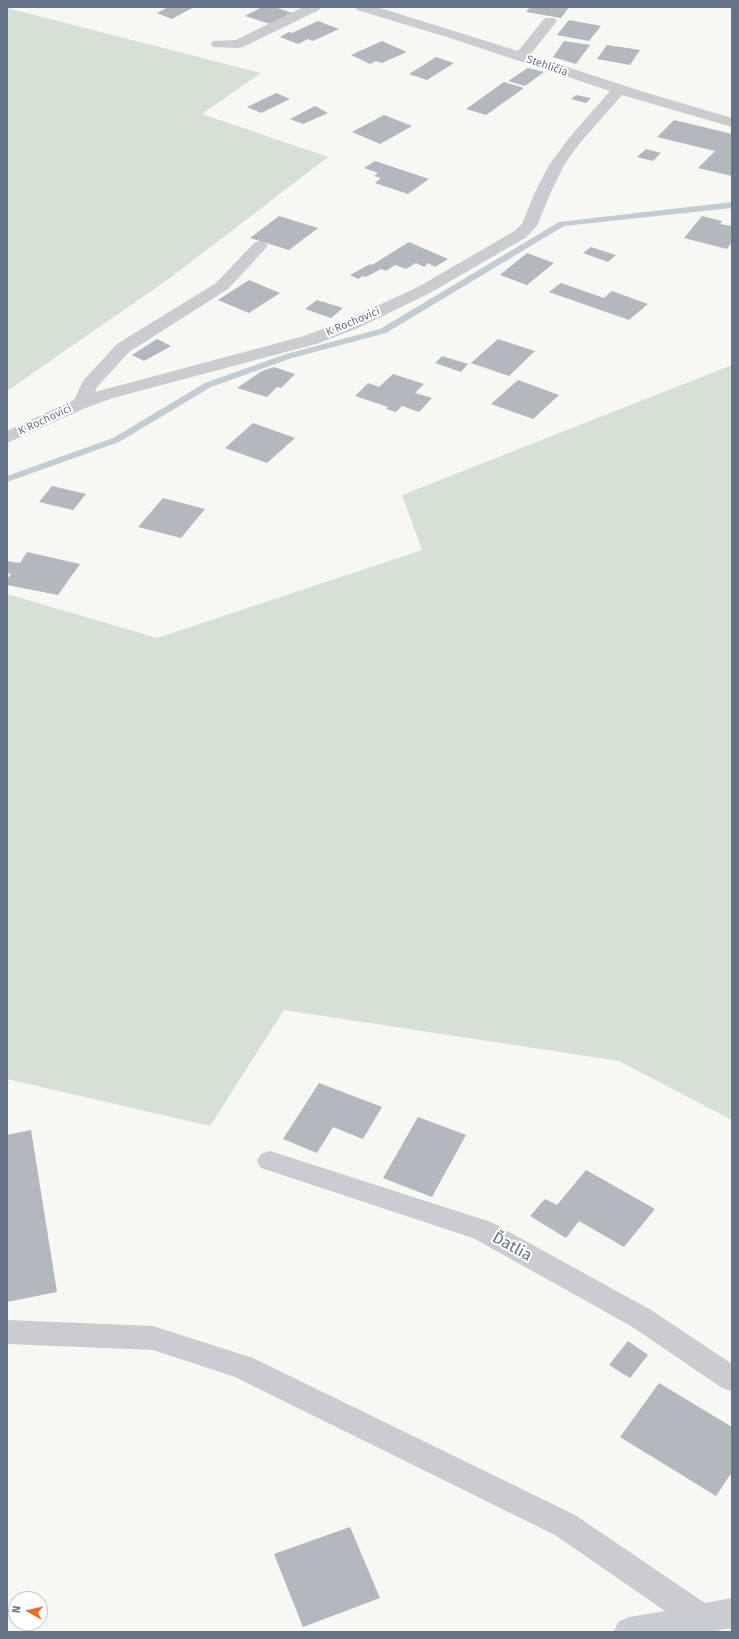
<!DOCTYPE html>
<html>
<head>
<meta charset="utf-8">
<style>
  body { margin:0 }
  #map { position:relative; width:739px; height:1639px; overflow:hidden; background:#f7f7f4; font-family:"Fira Sans",sans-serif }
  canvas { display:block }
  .frame { position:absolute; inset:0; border:8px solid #657387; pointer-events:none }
  .north { position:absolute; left:8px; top:1591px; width:40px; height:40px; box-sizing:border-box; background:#fff; border:1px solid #c1c7cf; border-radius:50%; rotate:278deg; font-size:11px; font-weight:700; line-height:16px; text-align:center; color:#657387 }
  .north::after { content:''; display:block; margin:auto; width:14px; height:18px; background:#ec6c1f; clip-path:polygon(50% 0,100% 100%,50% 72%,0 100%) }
</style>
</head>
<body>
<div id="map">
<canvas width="739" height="1639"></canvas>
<div class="frame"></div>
<div class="north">N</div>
</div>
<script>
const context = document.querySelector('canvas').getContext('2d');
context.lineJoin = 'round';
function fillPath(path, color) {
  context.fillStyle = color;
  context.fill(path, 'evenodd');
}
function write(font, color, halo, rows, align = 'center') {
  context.font = font + ' "Fira Sans",sans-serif';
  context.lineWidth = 4;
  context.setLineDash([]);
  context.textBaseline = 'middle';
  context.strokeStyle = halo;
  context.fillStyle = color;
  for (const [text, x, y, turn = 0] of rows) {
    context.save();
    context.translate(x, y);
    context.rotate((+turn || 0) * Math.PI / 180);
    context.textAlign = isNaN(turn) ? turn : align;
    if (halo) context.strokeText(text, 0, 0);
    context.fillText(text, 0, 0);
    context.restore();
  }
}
fillPath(new Path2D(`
  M7 8 261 73 202 114 328 157 170 278 7 391Z
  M732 365V1120L619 1061 284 1010 210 1126 7 1079V594L157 638 422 550 402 495Z`), '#d7e0d5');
fillPath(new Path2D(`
  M732 202V208L564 226 386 333 292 358 211 387 119 442 7 482V476L113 438 205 383 286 354 380 329 559 222Z`), '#c3ccd2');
fillPath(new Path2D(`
  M168 7H194L172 19 157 13Z
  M262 7H275L292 13 270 24 245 16Z
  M530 7H569L561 18 526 12Z
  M569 20 601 26 589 41 557 35Z
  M318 21 339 29 313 41 308 39 298 44 280 37 289 32 292 33Z
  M382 41 407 52 382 63 376 61 370 64 351 55Z
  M564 41 590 45 576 64 553 57Z
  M607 45 640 50 630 65 597 59Z
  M436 57 454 63 427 80 409 74Z
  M528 68 544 72 525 86 508 81Z
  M504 82 524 88 486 115 466 109Z
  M276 93 290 99 261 113 247 107Z
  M576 95 591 98 586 103 571 99Z
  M315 106 328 113 303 124 290 119Z
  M384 115 412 126 380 144 352 132Z
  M674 120 732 134V176L698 168 715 151 657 137Z
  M646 149 661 153 653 161 637 157Z
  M375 161 429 179 408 194 375 183 381 178 374 176 378 173 364 168Z
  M279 216 318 228 289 250 250 238Z
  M702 216 722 221 720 224 732 226V242L727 249 684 238Z
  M409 242 448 259 435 267 428 263 424 267 416 263 406 269 395 265 386 271 381 269 366 277 363 276 358 279 350 275 370 264 372 265Z
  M591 247 616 255 608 262 583 253Z
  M527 253 554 263 527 285 500 275Z
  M249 280 280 293 249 313 218 300Z
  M561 283 604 298 612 291 648 304 629 320 549 292Z
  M317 300 343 308 331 318 305 309Z
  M157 339 171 346 144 361 132 355Z
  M498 339 535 351 509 376 471 363Z
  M442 356 468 364 461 372 435 363Z
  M274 367 295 374 281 388 277 387 267 397 237 388 262 371Z
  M393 374 424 384 415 393 432 398 419 412 402 406 396 412 386 409 388 407 355 396 368 383 379 387Z
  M518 380 559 395 533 419 491 404Z
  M253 423 295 438 267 463 225 448Z
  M52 486 86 494 73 510 39 502Z
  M163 498 205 509 181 538 138 527Z
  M27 552 80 564 58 595 7 585V579L11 574 7 573V561L20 563Z
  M319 1083 382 1107 363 1139 333 1127 317 1153 283 1139Z
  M418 1117 466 1135 432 1197 383 1178Z
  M31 1130 57 1292 7 1302V1135Z
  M586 1170 655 1209 624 1247 579 1221 566 1238 530 1216 545 1199 557 1205Z
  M628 1341 648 1355 630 1378 609 1365Z
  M659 1383 732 1427V1472L716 1496 620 1437Z
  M350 1527 380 1598 303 1627 274 1554Z`), '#b2b8be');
fillPath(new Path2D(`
  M303 7H321L319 10 243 47 238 48 213 47 211 44 213 41 236 40Z
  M355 7H377L518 51 545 18H555L557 21 530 55 644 92 732 118V127L622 95 579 144 564 165 550 194 537 226 525 238 430 293 356 329 316 344 113 398 88 407 7 443V431L74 400 83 381 117 344 216 283 254 243 260 241 266 243 268 246 228 289 129 352 97 387 95 392 304 336 344 321 418 287 513 232 522 224 534 194 549 165 569 138 610 91 450 38 357 10Z
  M270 1151 491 1222 651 1310 732 1364V1391L722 1388 631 1326 473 1238 261 1168 257 1161 261 1154Z
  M7 1320 153 1326 253 1358 575 1515 705 1603 732 1598V1628L708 1632H614L618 1622 629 1617 665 1611 555 1535 235 1377 153 1350 7 1344Z`), '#caccd0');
write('11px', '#657387', '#fff', [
  ["Stehličia",547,66,19],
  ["K Rochovici",353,322,-23],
  ["K Rochovici",45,420,-25]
]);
write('16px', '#657387', '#fff', [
  ["Ďatlia",512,1247,29]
]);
</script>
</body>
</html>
